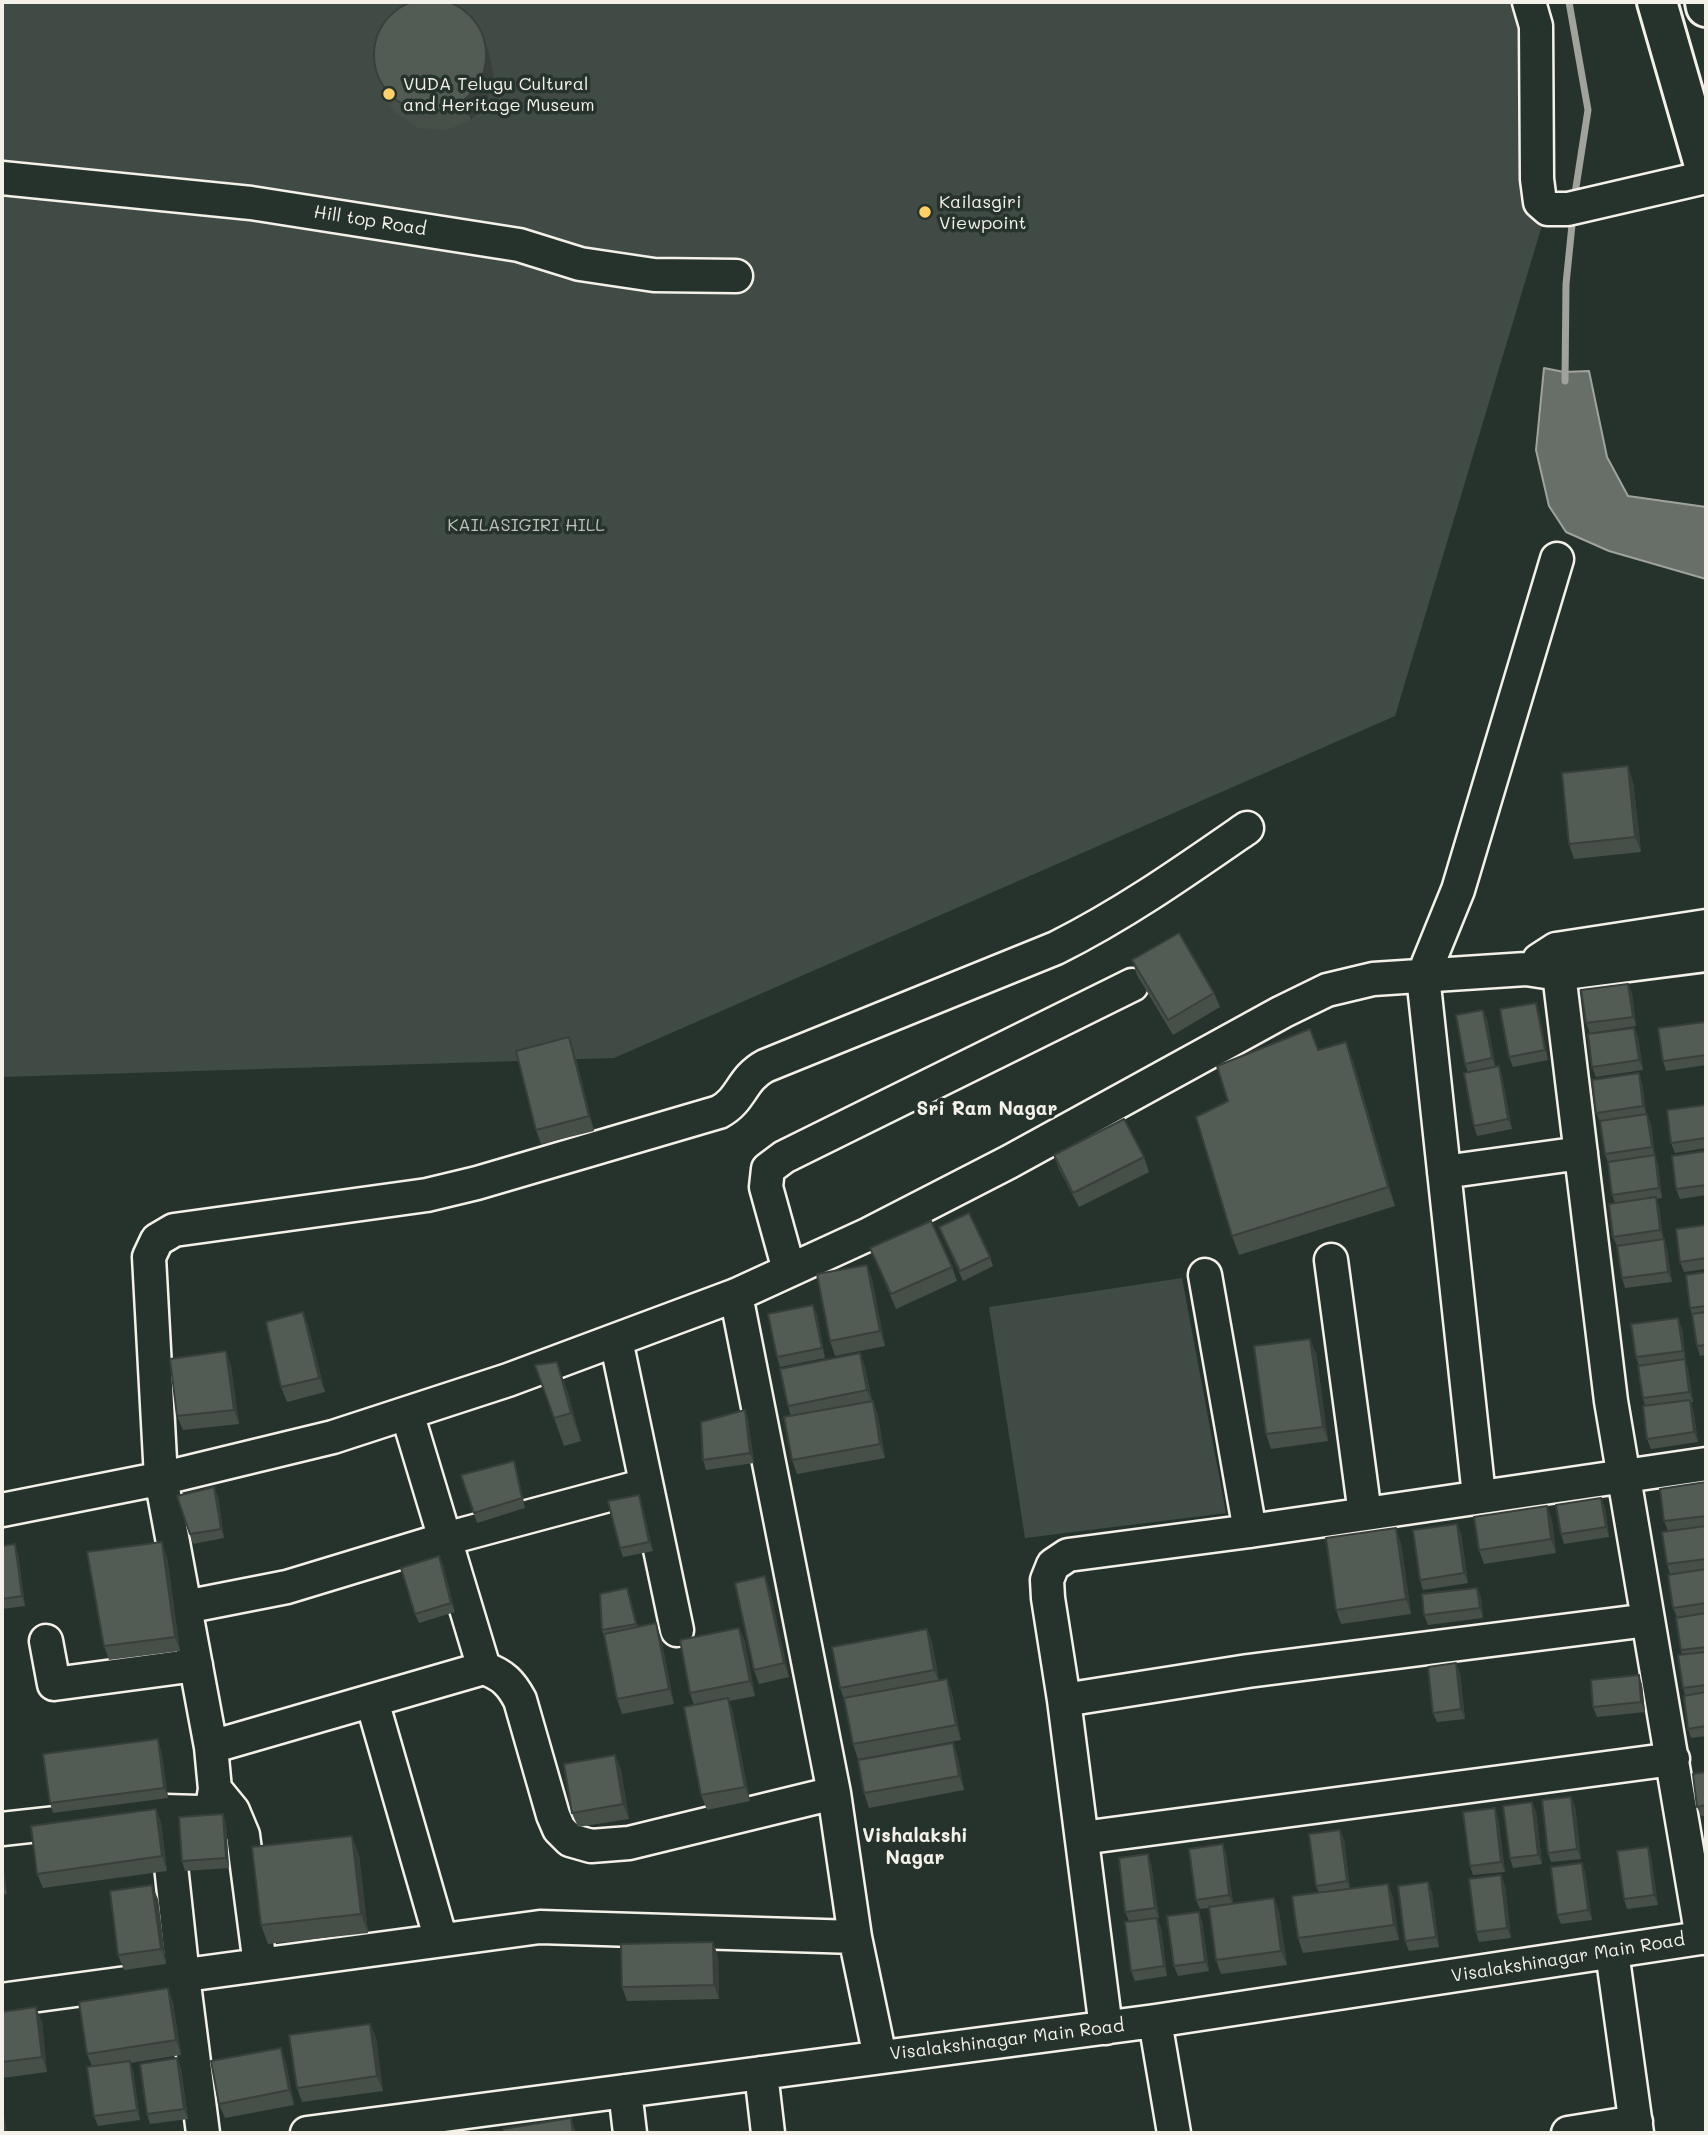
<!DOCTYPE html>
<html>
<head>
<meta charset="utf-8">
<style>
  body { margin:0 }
  #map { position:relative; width:1708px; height:2135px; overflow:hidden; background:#26332d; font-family:Mali,sans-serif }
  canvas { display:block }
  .frame { position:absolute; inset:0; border:4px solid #f4f1e8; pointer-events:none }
</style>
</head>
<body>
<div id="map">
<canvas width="1708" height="2135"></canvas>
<div class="frame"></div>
</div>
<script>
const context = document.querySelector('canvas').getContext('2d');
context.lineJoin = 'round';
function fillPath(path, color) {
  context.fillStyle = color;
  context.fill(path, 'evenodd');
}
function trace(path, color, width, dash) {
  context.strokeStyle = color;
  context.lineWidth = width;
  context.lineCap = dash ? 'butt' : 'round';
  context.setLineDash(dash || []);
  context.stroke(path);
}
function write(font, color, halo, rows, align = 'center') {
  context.font = font + ' Mali,sans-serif';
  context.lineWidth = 7;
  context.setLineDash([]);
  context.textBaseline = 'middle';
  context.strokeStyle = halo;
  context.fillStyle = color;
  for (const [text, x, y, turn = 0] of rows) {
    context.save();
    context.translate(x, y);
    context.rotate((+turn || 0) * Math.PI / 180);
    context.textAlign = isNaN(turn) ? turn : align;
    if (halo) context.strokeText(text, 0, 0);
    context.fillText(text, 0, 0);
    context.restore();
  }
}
fillPath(new Path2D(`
  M2 2H1516L1551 195 1395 716 614 1058 2 1077Z
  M1182 1278 1226 1513 1025 1538 989 1307Z`), '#414b45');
const water = new Path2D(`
  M1544 368 1564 372 1589 371 1607 457 1628 496 1706 507V579L1609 551 1566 532 1549 506 1536 450Z`);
fillPath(water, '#676f68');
trace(water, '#9fa39b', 2);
trace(new Path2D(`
  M1569 2 1588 110 1574 200
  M1565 381 1566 284 1573 215`), '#9fa39b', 7);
const minor = new Path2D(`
  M1529 2 1536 26 1537 179 1540 202 1548 209H1568L1706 177
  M2 178 251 203 519 245 580 264 654 275 736 276
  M1556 949 1611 1401 1702 1938
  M1539 960 1556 949 1706 926
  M1444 1172 1581 1153
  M1331 1260 1365 1514
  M789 1270 766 1187 768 1169 784 1157 1132 985
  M1205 1275 1250 1531
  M736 1295 834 1793 855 1937 880 2057
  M616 1340 677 1630
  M407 1413 484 1668C503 1675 511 1683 520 1700L553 1815 559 1829 570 1840 591 1846 629 1843 834 1793
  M1479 1496 1423 976 1458 890 1557 559
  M2 1510 168 1477 333 1437 508 1380 736 1295 869 1234 1009 1162 1282 1012 1327 990 1373 979 1526 969 1559 974 1706 955
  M185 1607 287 1587 445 1539 646 1485
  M46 1641 54 1684 196 1665
  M1064 1700 1248 1671 1648 1620
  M372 1701 441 1940
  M211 1747 484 1668
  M215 1789 233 1811 243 1835 260 1965
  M165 1811 183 1976 203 2133
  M2 1829 165 1811 199 1812 212 1808 215 1789 211 1747 161 1478 149 1257 157 1240 174 1230 427 1195 477 1183 719 1112C742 1100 741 1079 765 1066L1056 948C1124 914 1185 871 1247 828
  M1082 1838 1673 1759
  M1612 1952 1637 2133
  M2 2000 540 1927 855 1937
  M1155 2021 1174 2133
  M1106 2028 1064 1700 1048 1598 1047 1580 1053 1565 1068 1555 1250 1531 1706 1464
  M761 2073 768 2133
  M625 2091 630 2133
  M307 2133 1155 2021 1706 1937
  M1568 2133 1636 2122`);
const major = new Path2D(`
  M1657 2 1706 172
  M1705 2 1706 7`);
trace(minor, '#f4f1e8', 37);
trace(major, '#f4f1e8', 44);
trace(minor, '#26332d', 32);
trace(major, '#26332d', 38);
fillPath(new Path2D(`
  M482 33 489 52 494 77 487 101 471 120 447 130 418 128 394 111 386 99 375 66Z
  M1633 781 1641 852 1574 859 1569 844Z
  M1132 960 1214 993 1220 1007 1173 1035 1137 975Z
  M1628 984 1632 993 1636 1026 1590 1033 1586 1023Z
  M1539 1012 1548 1060 1513 1067 1509 1057Z
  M1487 1019 1495 1067 1502 1076 1512 1129 1477 1136 1474 1126 1468 1072 1465 1064Z
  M1705 1022 1706 1026V1065L1666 1071 1663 1061Z
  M1634 1028 1638 1037 1643 1070 1596 1077 1592 1067Z
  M569 1037 574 1051 594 1131 541 1144 536 1130Z
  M1318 1050 1353 1061 1395 1206 1239 1255 1232 1236 1228 1101Z
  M1642 1083 1646 1114 1651 1124 1655 1157 1658 1165 1662 1198 1656 1199 1659 1207 1663 1239 1667 1249 1672 1282 1625 1288 1622 1278 1617 1246 1613 1237 1615 1203 1612 1195 1608 1162 1605 1154 1601 1123 1596 1113Z
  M1706 1105V1148L1675 1153 1671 1143Z
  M1706 1151V1195L1680 1199 1676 1189Z
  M1054 1155 1144 1157 1149 1172 1079 1207 1059 1169Z
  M1706 1225V1269L1684 1272 1680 1262Z
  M939 1227 990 1257 993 1266 963 1281Z
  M870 1248 952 1267 957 1281 896 1309Z
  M867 1265 872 1279 885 1346 835 1356 830 1341Z
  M1706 1272V1355L1700 1356 1697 1346 1692 1315 1690 1308Z
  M813 1305 817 1315 825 1358 780 1367 777 1357Z
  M303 1312 308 1326 325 1392 287 1402 281 1387Z
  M1682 1328 1685 1361 1688 1369 1693 1402H1691L1693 1409 1698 1442 1651 1449 1647 1439 1645 1406 1643 1398 1639 1366 1636 1357Z
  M860 1353 865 1367 872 1401H873L878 1416 885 1458 797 1474 792 1460 791 1416 788 1406Z
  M1316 1353 1328 1441 1271 1449 1266 1434Z
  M535 1365 567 1390 581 1441 564 1446Z
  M231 1366 239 1424 183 1430 177 1416Z
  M745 1410 748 1420 754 1463 706 1470 703 1460Z
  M514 1461 517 1471 525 1508 477 1523 461 1475Z
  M1706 1482V1569L1670 1574 1667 1564 1668 1531 1664 1521Z
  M214 1487 218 1497 224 1538 193 1544 177 1496Z
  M639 1495 642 1505 653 1551 623 1557 620 1548Z
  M1601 1498 1605 1508 1609 1537 1564 1544 1561 1534Z
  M1547 1506 1552 1521 1556 1553 1484 1564 1479 1550Z
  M1461 1533 1468 1583 1423 1590 1420 1580Z
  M1401 1543 1411 1614 1341 1624 1336 1610Z
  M2 1546 18 1554 25 1606 2 1609Z
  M167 1557 180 1651 109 1660 104 1646Z
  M443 1565 455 1612 419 1623 415 1614Z
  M1706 1569V1613L1677 1617 1673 1608Z
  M627 1588 638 1627 661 1638 674 1704 622 1714 617 1699 604 1637 602 1630Z
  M1477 1588 1481 1597 1483 1618 1428 1625 1424 1615Z
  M770 1591 789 1677 759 1684 754 1670Z
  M1706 1613V1736L1691 1738 1688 1729 1685 1695 1683 1688 1682 1655 1681 1650Z
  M739 1628 745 1642 755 1696 729 1701 733 1713 750 1801 707 1810 701 1795 694 1705 690 1693Z
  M927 1629 932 1643 939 1681 947 1679 952 1694 961 1740 858 1759 853 1744 845 1702 840 1688Z
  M1460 1673 1465 1719 1437 1722 1433 1713Z
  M1639 1675 1642 1685 1645 1712 1597 1717 1593 1707Z
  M953 1743 958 1758 964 1790 869 1808 864 1793Z
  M161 1749 168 1798 53 1813 50 1803Z
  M615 1755 621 1770 629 1819 578 1827 572 1813Z
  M1706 1772V1816H1701L1697 1807Z
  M1571 1797 1575 1806 1581 1859 1551 1862 1548 1853Z
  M1532 1802 1536 1812 1542 1864 1513 1868 1510 1858Z
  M156 1809 161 1823 167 1871 43 1888 37 1874Z
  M1498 1817 1505 1872 1473 1875 1470 1866Z
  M226 1824 229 1868 185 1871 182 1861Z
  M1344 1839 1350 1889 1388 1884 1393 1898 1399 1940 1303 1953 1298 1938 1319 1893 1316 1886Z
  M1648 1847 1651 1857 1658 1905 1627 1909 1624 1899Z
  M1226 1854 1233 1903 1274 1898 1279 1912 1287 1965 1221 1974 1216 1960 1209 1908 1200 1909 1196 1900Z
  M359 1855 368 1933 268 1944 261 1925Z
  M2 1859 7 1894 2 1895Z
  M1582 1863 1585 1872 1592 1920 1561 1924 1557 1915Z
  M1151 1864 1159 1918 1147 1919 1161 1928 1167 1976 1135 1981 1131 1971 1129 1921 1125 1912Z
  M1505 1885 1511 1938 1479 1942 1476 1932Z
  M1432 1892 1439 1947 1409 1951 1405 1941Z
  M158 1899 166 1964 124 1970 118 1955Z
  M1199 1912 1202 1922 1209 1971 1178 1976 1174 1966Z
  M718 1956 719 1999 627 2001 622 1987Z
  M168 1988 173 2003 181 2055 130 2063 133 2071 140 2120 98 2126 94 2116 92 2066 87 2054Z
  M2 2012 42 2022 47 2072 2 2078Z
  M370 2024 376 2038 383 2091 302 2102 297 2088Z
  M177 2058 181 2068 188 2119 150 2124 147 2114Z
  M286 2063 294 2105 225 2118 219 2104Z`), '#474f49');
fillPath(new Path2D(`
  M482 33 489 52 494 77 487 101 471 120 464 100Z
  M1628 766 1633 781 1641 852 1635 837Z
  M1628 984 1632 993 1636 1026 1633 1017Z
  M1536 1003 1539 1012 1548 1060 1545 1050Z
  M1483 1010 1487 1019 1496 1068 1492 1058Z
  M1634 1028 1638 1037 1643 1070 1639 1060Z
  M569 1037 574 1051 594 1131 589 1116Z
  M1346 1042 1353 1061 1395 1206 1388 1187Z
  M1499 1066 1502 1076 1512 1129 1508 1119Z
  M1639 1073 1642 1083 1647 1116 1643 1106Z
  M1647 1114 1651 1124 1655 1157 1658 1165 1662 1198 1659 1188Z
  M1656 1197 1659 1207 1664 1240 1660 1230Z
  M1664 1239 1667 1249 1672 1282 1668 1272Z
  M867 1265 872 1279 885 1346 880 1331Z
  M813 1305 817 1315 825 1358 822 1348Z
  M303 1312 308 1326 325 1392 319 1378Z
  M1678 1318 1682 1328 1686 1361 1683 1351Z
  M1310 1339 1316 1353 1328 1441 1323 1427Z
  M226 1351 231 1366 239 1424 234 1410Z
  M860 1353 865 1367 872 1405 867 1390Z
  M1685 1359 1688 1369 1693 1402 1689 1392Z
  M557 1362 567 1390 581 1441 571 1413Z
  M1690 1400 1693 1409 1698 1442 1694 1432Z
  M873 1401 878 1416 885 1458 880 1444Z
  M745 1410 748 1420 754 1463 750 1453Z
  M514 1461 517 1471 525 1508 522 1498Z
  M214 1487 218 1497 224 1538 221 1529Z
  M639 1495 642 1505 653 1551 649 1542Z
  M1601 1498 1605 1508 1609 1537 1606 1527Z
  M1547 1506 1552 1521 1556 1553 1551 1539Z
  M1457 1524 1461 1533 1468 1583 1464 1573Z
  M1396 1528 1401 1543 1411 1614 1406 1599Z
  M162 1542 167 1557 180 1651 175 1637Z
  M15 1544 18 1554 25 1606 22 1596Z
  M439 1556 443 1565 455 1612 451 1603Z
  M765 1576 770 1591 789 1677 784 1663Z
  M1477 1588 1481 1597 1483 1618 1480 1608Z
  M656 1623 661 1638 674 1704 669 1689Z
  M739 1628 745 1642 755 1696 750 1681Z
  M927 1629 932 1643 940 1685 934 1670Z
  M1456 1663 1460 1673 1465 1719 1461 1709Z
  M1639 1675 1642 1685 1645 1712 1641 1702Z
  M947 1679 952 1694 961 1740 956 1725Z
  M728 1698 733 1713 750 1801 745 1787Z
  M158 1739 161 1749 168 1798 164 1788Z
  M953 1743 958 1758 964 1790 959 1776Z
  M615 1755 621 1770 629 1819 623 1804Z
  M1571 1797 1575 1806 1581 1859 1577 1849Z
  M1532 1802 1536 1812 1542 1864 1538 1855Z
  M1495 1808 1498 1817 1505 1872 1501 1862Z
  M156 1809 161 1823 167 1871 162 1856Z
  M223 1814 226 1824 229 1868 226 1858Z
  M1340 1830 1344 1839 1350 1891 1347 1881Z
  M352 1836 359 1855 368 1933 361 1914Z
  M1223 1844 1226 1854 1233 1905 1229 1895Z
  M1648 1847 1651 1857 1658 1905 1654 1895Z
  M1148 1854 1151 1864 1159 1918 1155 1908Z
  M2 1859 7 1894 2 1879Z
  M1582 1863 1585 1872 1592 1920 1588 1910Z
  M1501 1875 1505 1885 1511 1938 1507 1928Z
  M1428 1882 1432 1892 1439 1947 1436 1937Z
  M1388 1884 1393 1898 1399 1940 1394 1925Z
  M152 1885 158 1899 166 1964 161 1949Z
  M1274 1898 1279 1912 1287 1965 1281 1951Z
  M1199 1912 1202 1922 1209 1971 1205 1962Z
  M1157 1918 1161 1928 1167 1976 1164 1966Z
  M713 1942 718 1956 719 1999 714 1985Z
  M168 1988 173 2003 181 2055 176 2040Z
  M36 2007 42 2022 47 2072 42 2057Z
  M370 2024 376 2038 383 2091 377 2076Z
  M281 2048 286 2063 294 2105 289 2090Z
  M177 2058 181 2068 188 2119 184 2109Z
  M130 2061 133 2071 140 2120 137 2110Z
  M2 2104 7 2133H5L4 2129 2 2119Z
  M571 2118 576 2133H573Z`), '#39403c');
const building = new Path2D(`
  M374 55a56 56 0 1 1 112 0a56 56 0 1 1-112 0Z
  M1628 766 1635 837 1569 844 1562 773Z
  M1179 933 1214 993 1168 1020 1132 960Z
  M1628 984 1633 1017 1586 1023 1581 990Z
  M1536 1003 1545 1050 1509 1057 1500 1009Z
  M1483 1010 1492 1058 1465 1064 1456 1015Z
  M1705 1022 1706 1032V1055L1663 1061 1658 1028Z
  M1634 1028 1639 1060 1592 1067 1588 1034Z
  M1310 1029 1318 1050 1346 1042 1388 1187 1232 1236 1196 1117 1228 1101 1217 1066Z
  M569 1037 589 1116 536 1130 516 1051Z
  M1499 1066 1508 1119 1474 1126 1464 1073Z
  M1639 1073 1643 1106 1596 1113 1592 1080Z
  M1706 1105V1138L1671 1143 1667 1110Z
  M1647 1114 1652 1147 1605 1154 1600 1121Z
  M1124 1119 1144 1157 1073 1193 1054 1155Z
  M1706 1151V1185L1676 1189 1672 1156Z
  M1655 1155 1659 1188 1612 1195 1608 1162Z
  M1656 1197 1660 1230 1613 1237 1609 1204Z
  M969 1213 990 1257 960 1271 939 1227Z
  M931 1221 952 1267 891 1294 870 1248Z
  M1706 1225V1258L1680 1262 1676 1229Z
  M1664 1239 1668 1272 1622 1278 1617 1246Z
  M867 1265 880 1331 830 1341 817 1274Z
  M1706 1272V1306L1690 1308 1686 1275Z
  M813 1305 822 1348 777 1357 768 1314Z
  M303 1312 319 1378 281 1387 266 1322Z
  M1706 1312V1345L1697 1346 1692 1314Z
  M1678 1318 1683 1351 1636 1357 1631 1324Z
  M1310 1339 1323 1427 1266 1434 1254 1346Z
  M226 1351 234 1410 177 1416 170 1359Z
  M860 1353 867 1390 788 1406 780 1369Z
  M1685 1359 1689 1392 1643 1398 1638 1366Z
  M557 1362 571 1413 554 1418 535 1365Z
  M1690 1400 1694 1432 1647 1439 1643 1406Z
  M873 1401 880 1444 792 1460 784 1417Z
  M745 1410 750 1453 703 1460 701 1422Z
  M514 1461 522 1498 474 1513 461 1475Z
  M1706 1482V1516L1664 1521 1660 1489Z
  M214 1487 221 1529 190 1534 177 1496Z
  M639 1495 649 1542 620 1548 608 1501Z
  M1601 1498 1606 1527 1561 1534 1556 1505Z
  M1547 1506 1551 1539 1479 1550 1474 1517Z
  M1457 1524 1464 1573 1420 1580 1413 1530Z
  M1706 1526V1559L1667 1564 1662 1532Z
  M1396 1528 1406 1599 1336 1610 1326 1538Z
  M162 1542 175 1637 104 1646 87 1552Z
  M15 1544 22 1596 2 1599V1546Z
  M439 1556 451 1603 415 1614 401 1568Z
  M1706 1569V1603L1673 1608 1668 1575Z
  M765 1576 784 1663 754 1670 735 1583Z
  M627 1588 636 1624 602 1630 600 1594Z
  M1477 1588 1480 1608 1424 1615 1422 1594Z
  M1706 1613V1647L1681 1650 1676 1618Z
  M656 1623 669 1689 617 1699 604 1634Z
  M739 1628 750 1681 690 1693 680 1640Z
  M927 1629 934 1670 840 1688 832 1647Z
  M1706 1652V1685L1683 1688 1678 1655Z
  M1456 1663 1461 1709 1433 1713 1428 1667Z
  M1639 1675 1641 1702 1593 1707 1591 1680Z
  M947 1679 956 1725 853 1744 844 1698Z
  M1706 1692V1726L1688 1729 1684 1696Z
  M728 1698 745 1787 701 1795 684 1707Z
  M158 1739 164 1788 50 1803 43 1754Z
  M953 1743 959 1776 864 1793 858 1760Z
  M615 1755 623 1804 572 1813 564 1764Z
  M1706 1772V1805L1697 1807 1693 1774Z
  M1571 1797 1577 1849 1548 1853 1542 1800Z
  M1532 1802 1538 1855 1510 1858 1503 1806Z
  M1495 1808 1501 1862 1470 1866 1463 1812Z
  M156 1809 162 1856 37 1874 31 1826Z
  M223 1814 226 1858 182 1861 179 1817Z
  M1340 1830 1347 1881 1316 1886 1309 1834Z
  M352 1836 361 1914 261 1925 252 1847Z
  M1223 1844 1229 1895 1196 1900 1189 1849Z
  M1648 1847 1654 1895 1624 1899 1617 1851Z
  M1148 1854 1155 1908 1125 1912 1119 1858Z
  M1582 1863 1588 1910 1557 1915 1551 1867Z
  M1501 1875 1507 1928 1476 1932 1469 1879Z
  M1428 1882 1436 1937 1405 1941 1398 1886Z
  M1388 1884 1394 1925 1298 1938 1292 1896Z
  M152 1885 161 1949 118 1955 110 1891Z
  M1274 1898 1281 1951 1216 1960 1209 1907Z
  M1199 1912 1205 1962 1174 1966 1167 1916Z
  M1157 1918 1164 1966 1131 1971 1125 1922Z
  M713 1942 714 1985 622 1987 621 1944Z
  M168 1988 176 2040 87 2054 79 2002Z
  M36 2007 42 2057 2 2062V2012Z
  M370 2024 377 2076 297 2088 289 2035Z
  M281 2048 289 2090 219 2104 211 2061Z
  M177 2058 184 2109 147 2114 140 2064Z
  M130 2061 137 2110 94 2116 87 2067Z
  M571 2118 573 2133H504L503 2129Z`);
fillPath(building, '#525c55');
trace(building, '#39403c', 2);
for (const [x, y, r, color] of [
  [389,94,7,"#ffd166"],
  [925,212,7,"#ffd166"]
]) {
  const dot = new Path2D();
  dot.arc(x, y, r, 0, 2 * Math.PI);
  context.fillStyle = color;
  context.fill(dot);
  trace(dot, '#26332d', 2.5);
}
write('18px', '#f4f1e8', '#26332d', [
  ["VUDA Telugu Cultural",403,84],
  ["and Heritage Museum",403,105],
  ["Kailasgiri",939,202],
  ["Viewpoint",939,223]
], 'left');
write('18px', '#f4f1e8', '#26332d', [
  ["Hill top Road",370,221,9],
  ["Visalakshinagar Main Road",1568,1958,-9],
  ["Visalakshinagar Main Road",1007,2040,-7]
]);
write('18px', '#bebfb7', '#26332d', [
  ["KAILASIGIRI HILL",526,525]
]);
write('bold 19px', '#f4f1e8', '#26332d', [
  ["Sri Ram Nagar",987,1109],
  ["Vishalakshi",915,1836],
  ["Nagar",915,1858]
]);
</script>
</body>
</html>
